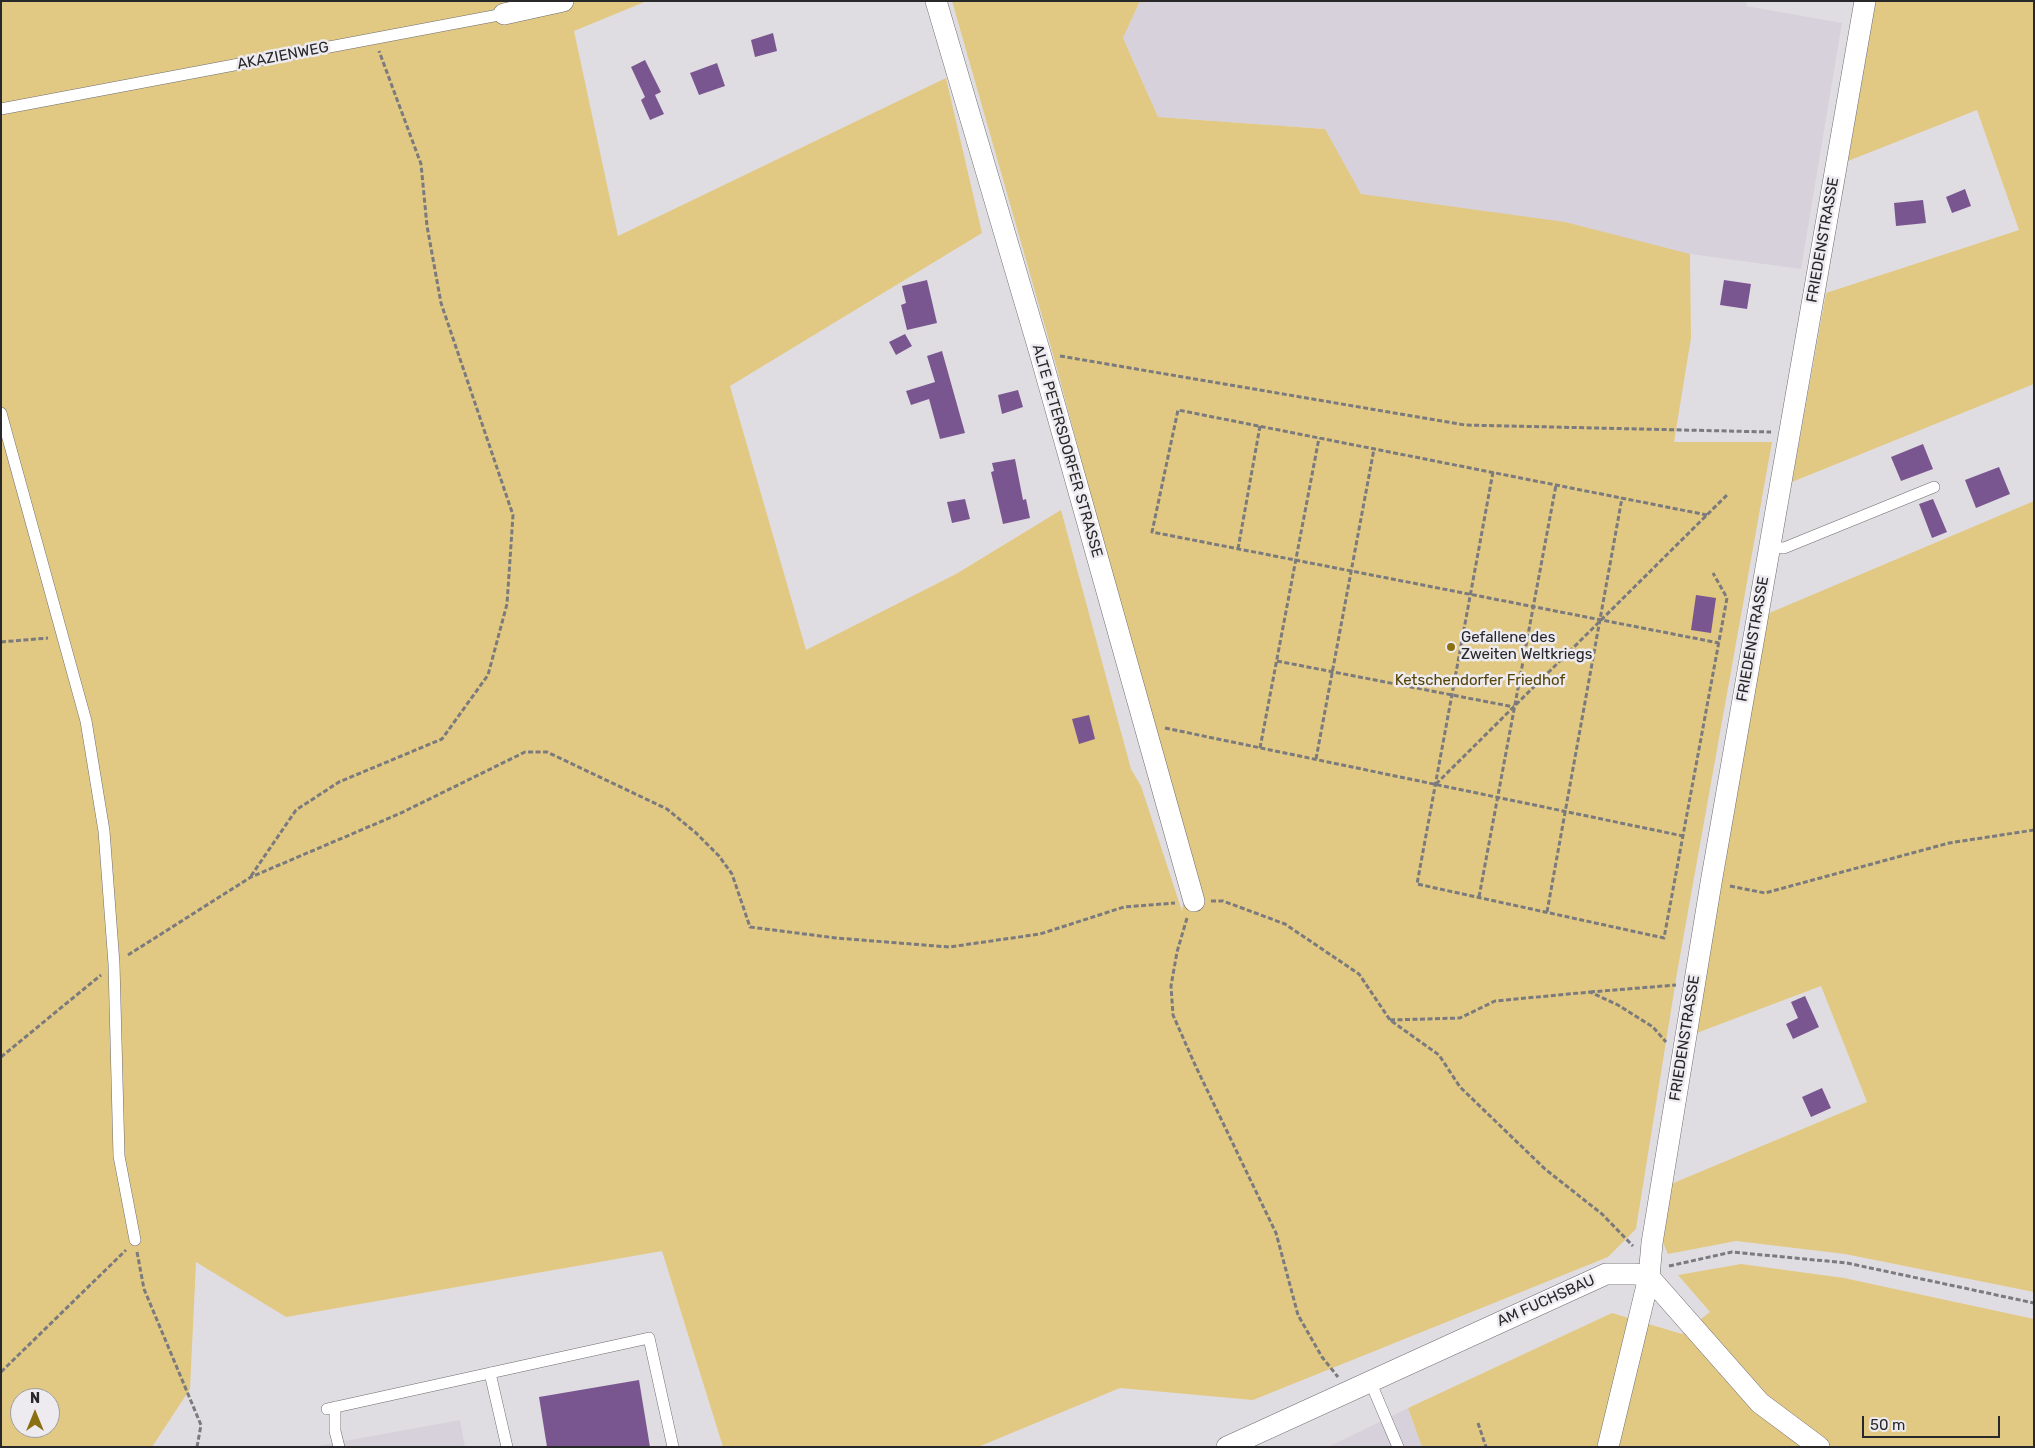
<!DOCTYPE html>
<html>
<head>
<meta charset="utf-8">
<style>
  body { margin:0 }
  #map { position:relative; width:2035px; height:1448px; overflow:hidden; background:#e0dde2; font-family:Rubik,sans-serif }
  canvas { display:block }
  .frame { position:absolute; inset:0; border:2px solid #282729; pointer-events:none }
  .north { position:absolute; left:10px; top:1388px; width:50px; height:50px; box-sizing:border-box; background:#edebef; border:1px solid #9e9da0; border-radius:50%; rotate:0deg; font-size:14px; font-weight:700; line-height:20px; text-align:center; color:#282729 }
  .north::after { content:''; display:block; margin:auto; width:18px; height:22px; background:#8b7013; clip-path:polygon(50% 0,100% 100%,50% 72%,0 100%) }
  .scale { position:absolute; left:1862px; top:1416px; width:138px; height:22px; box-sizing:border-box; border:2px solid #282729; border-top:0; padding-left:6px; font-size:15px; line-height:18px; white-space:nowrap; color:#282729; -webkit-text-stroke:4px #edebef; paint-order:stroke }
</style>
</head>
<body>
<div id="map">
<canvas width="2035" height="1448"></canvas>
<div class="frame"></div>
<div class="north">N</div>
<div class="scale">50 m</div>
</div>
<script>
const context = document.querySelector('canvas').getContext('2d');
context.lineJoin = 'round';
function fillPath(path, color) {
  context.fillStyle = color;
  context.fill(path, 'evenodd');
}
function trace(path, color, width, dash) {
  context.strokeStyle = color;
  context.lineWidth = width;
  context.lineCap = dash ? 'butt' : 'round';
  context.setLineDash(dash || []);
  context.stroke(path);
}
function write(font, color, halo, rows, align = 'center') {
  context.font = font + ' Rubik,sans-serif';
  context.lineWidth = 5;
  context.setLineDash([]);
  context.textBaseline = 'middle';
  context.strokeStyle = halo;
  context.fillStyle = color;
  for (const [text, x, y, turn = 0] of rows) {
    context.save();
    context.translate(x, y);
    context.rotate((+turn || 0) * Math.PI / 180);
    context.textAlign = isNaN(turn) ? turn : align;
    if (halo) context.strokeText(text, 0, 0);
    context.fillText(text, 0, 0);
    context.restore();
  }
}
fillPath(new Path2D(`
  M1140 1H1747L1746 6 1842 23 1801 269 1690 254 1361 194 1324 129 1158 117 1123 38Z
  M1408 1408 1422 1447H1328Z
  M460 1420 465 1447 317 1446Z`), '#d7d1dc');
fillPath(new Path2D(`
  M1 1H647L574 31 618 236 946 78 982 233 730 386 806 650 956 574 1061 510 1131 769 1141 786 1182 911 1189 864 1056 365 952 1H1140L1123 38 1158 117 1325 129 1361 194 1565 222 1690 254 1691 338 1674 442H1772L1677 973 1636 1229 1608 1257 1253 1400 1120 1388 978 1447H723L662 1251 286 1317 196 1262 190 1389 152 1447H1ZM20 1398H50V1428H20Z
  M1876 1H2034V384L1792 482 1826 293 2019 230 1977 110 1848 161Z
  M2034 501V1292L1845 1254 1736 1241 1668 1254 1663 1243 1671 1184 1867 1102 1821 986 1694 1034 1767 614Z
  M1741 1264 1844 1278 2034 1319V1447H1422L1408 1408 1612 1313 1682 1334 1710 1312 1678 1275Z`), '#e2c983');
fillPath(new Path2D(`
  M773 33 777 51 755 57 751 40Z
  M645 60 661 92 655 95 664 114 650 120 641 100 645 97 631 67Z
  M717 63 725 86 699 95 690 73Z
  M1965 189 1971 206 1952 213 1946 197Z
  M1923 200 1926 223 1896 226 1894 203Z
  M927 280 937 323 907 330 901 305 906 303 902 286Z
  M1724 280 1751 284 1747 309 1720 305Z
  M905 334 912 346 896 355 889 342Z
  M942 351 965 433 940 439 929 399 911 405 906 391 935 382 927 356Z
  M1018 390 1023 407 1002 414 998 395Z
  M1923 444 1933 469 1901 481 1891 457Z
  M1015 459 1023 500 1026 499 1030 518 1003 524 991 472 994 471 992 463Z
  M1999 467 2010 494 1976 508 1965 480Z
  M965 499 970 519 952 523 947 502Z
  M1933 499 1947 532 1932 538 1919 504Z
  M1696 595 1716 598 1711 633 1691 630Z
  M1089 715 1095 739 1079 744 1072 719Z
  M1805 996 1819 1027 1793 1039 1786 1024 1798 1018 1791 1002Z
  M1822 1088 1831 1108 1811 1117 1802 1097Z
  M639 1380 650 1447H547L539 1397Z`), '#7a5690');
const service = new Path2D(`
  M1 109 504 14
  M1 413 86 721 104 831 114 964 119 1156 135 1240
  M1769 547 1784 548 1934 487
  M490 1373 507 1447
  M1370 1381 1398 1447
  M335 1407V1431L339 1447
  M327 1409 649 1338 673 1447`);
const minor = new Path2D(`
  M936 1 1040 353 1194 901
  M504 14 563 1
  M1227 1447 1606 1274H1636L1649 1277 1760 1403 1819 1447
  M1608 1447 1649 1277 1652 1243 1711 883 1865 1`);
trace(service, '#6e6b6f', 12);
trace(minor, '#6e6b6f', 22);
trace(new Path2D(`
  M1060 356 1465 425 1771 432
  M1493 472 1417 884 1664 938 1727 598 1713 573
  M1707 515 1178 410 1152 532 1719 643
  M1238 549 1260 426
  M1 642 48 638
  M1277 661 1514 707
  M1165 728 1683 836
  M1260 748 1319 438
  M1316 759 1374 449
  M1436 784 1727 495
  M251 876 296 810 339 782 442 739 488 675 507 604 513 515 441 303 427 226 421 164 379 51
  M1730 886 1765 893 1949 843 2034 830
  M1479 897 1556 485
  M1211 901H1223L1285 924 1359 974 1390 1020 1439 1055 1460 1087 1545 1169 1602 1214 1633 1246
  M1547 912 1622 498
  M1187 918 1177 952 1171 986 1173 1015 1196 1067 1276 1233 1298 1315 1322 1357 1338 1377
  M128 955 251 877 401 813 525 752H547L667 809 696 833 719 856 732 874 750 927 836 938 949 947 1040 934 1124 907 1175 903
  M1590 992 1676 985
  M1390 1020 1460 1018 1495 1001 1590 992 1618 1005 1653 1027 1666 1042
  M1 1057 101 975
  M137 1252 144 1289 201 1425 197 1447
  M1669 1266 1732 1252 1847 1263 2034 1303
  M1 1372 126 1250
  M1478 1423 1486 1447`), '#7b7a7d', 3, [5, 2.5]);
trace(service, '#fff', 11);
trace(minor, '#fff', 21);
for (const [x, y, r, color] of [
  [1451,647,5,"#8b7013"]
]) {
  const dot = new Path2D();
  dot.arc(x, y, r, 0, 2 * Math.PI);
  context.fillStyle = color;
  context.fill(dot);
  trace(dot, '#edebef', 2);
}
write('15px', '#282729', '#edebef', [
  ["AKAZIENWEG",283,56,-11],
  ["FRIEDENSTRASSE",1823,240,-80],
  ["ALTE PETERSDORFER STRASSE",1067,451,74],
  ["FRIEDENSTRASSE",1753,639,-80],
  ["FRIEDENSTRASSE",1685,1038,-81],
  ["AM FUCHSBAU",1546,1301,-24]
]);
write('15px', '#282729', '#edebef', [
  ["Gefallene des",1461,638],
  ["Zweiten Weltkriegs",1461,655]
], 'left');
write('15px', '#554406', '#edebef', [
  ["Ketschendorfer Friedhof",1480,681]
]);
</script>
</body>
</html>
